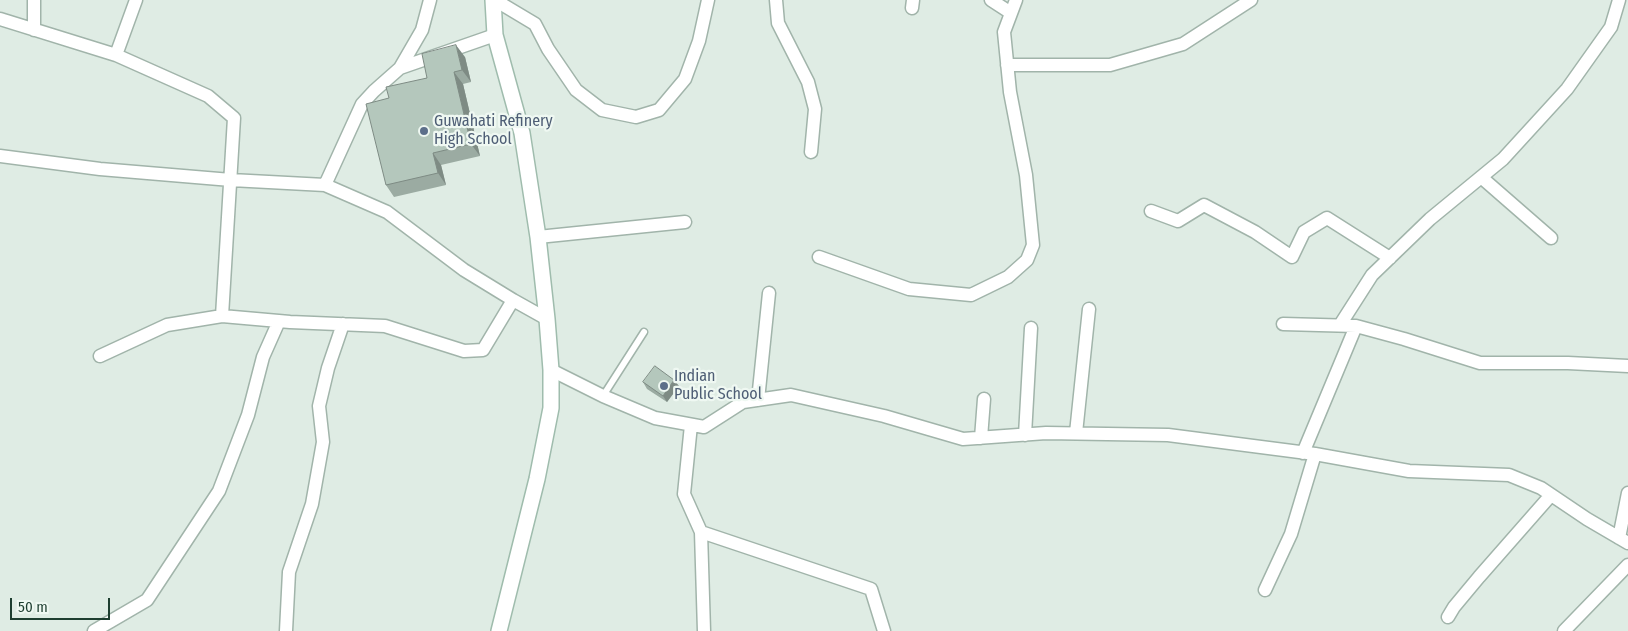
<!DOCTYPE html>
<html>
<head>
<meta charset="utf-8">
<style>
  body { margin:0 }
  #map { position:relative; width:1628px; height:631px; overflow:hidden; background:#dfece4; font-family:"Fira Sans Condensed",sans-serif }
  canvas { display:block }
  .scale { position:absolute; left:10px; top:598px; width:100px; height:22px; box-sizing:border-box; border:2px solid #1e3e30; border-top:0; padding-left:6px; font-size:15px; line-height:18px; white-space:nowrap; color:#1e3e30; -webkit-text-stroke:4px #eff8f2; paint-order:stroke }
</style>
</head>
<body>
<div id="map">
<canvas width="1628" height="631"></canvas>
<div class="scale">50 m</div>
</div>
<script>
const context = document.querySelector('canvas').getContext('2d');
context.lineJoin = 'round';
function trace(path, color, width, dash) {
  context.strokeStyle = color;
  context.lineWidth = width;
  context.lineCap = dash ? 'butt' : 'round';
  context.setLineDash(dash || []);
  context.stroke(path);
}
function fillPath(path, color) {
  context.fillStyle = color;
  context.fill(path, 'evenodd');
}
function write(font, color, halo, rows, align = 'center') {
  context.font = font + ' "Fira Sans Condensed",sans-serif';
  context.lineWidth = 4.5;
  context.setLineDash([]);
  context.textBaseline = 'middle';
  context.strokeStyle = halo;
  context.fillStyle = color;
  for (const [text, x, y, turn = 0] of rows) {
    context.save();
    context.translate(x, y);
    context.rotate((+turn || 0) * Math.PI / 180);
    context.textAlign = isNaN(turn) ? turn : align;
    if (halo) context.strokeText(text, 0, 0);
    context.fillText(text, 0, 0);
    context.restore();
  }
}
const lane = new Path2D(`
  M603 396 644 332`);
const street = new Path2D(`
  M495 0 535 24 548 49 576 90 602 110 636 117 659 110 685 79 699 41 708 0
  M776 0 778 23 808 82 815 109 811 152
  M991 0 1011 13
  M912 8 913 0
  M0 19 116 55 208 96 234 118 222 316
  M34 30V0
  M116 55 136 0
  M1007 65H1110L1183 44 1251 0
  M400 68 422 30 430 0
  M0 156 100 169 231 180 325 185 387 212 464 270 513 300
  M1481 177 1551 238
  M325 185 362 104 374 91 400 68 495 35
  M1151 211 1178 221 1204 205 1255 232 1292 257 1304 232 1327 218 1390 258
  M538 237 685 222
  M819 257 909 289 971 295 1008 277 1027 260 1033 245 1026 175 1010 92 1004 32 1016 0
  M1283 324 1356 326 1404 339 1480 363H1568L1628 366
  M1340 325 1372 275 1430 219 1503 159 1567 89 1611 27 1619 0
  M100 356 167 325 222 316 290 322 385 326 464 351 483 350 513 300 547 319
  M551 370 603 396 655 418 704 427 743 402 791 395 884 416 963 439 1046 433 1168 435 1315 454 1409 471 1509 475 1541 488 1587 519 1628 543
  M758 400 769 293
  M691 425 684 494 701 532 871 589 884 631
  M1076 433 1089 309
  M1025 435 1031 328
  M981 438 984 399
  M1303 453 1356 326
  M701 532 704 631
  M1619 538 1628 493
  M1265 590 1291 534 1315 454
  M1448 617 1454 607 1479 577 1551 495
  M94 631 147 600 219 491 248 415 263 357 279 321
  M286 631 289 572 312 504 323 442 319 406 328 368 343 324
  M1564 631 1628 565`);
const secondary = new Path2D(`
  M493 0 495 35 522 133 538 237 547 319 551 370V408L537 479 499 631`);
trace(lane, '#a1b4aa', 9);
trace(street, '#a1b4aa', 15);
trace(secondary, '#9fbcad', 18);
trace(lane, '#fff', 6);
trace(street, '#fff', 12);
trace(secondary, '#fff', 15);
fillPath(new Path2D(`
  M465 57 471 82 463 84 480 156 441 165 446 185 394 197 386 185 389 98Z
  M643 382 679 386 667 402 647 389Z`), '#9baba2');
fillPath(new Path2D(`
  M456 45 465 57 471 82 462 70Z
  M454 72 463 84 480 156 471 144Z
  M433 153 441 165 446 185 438 173Z
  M674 380 679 386 667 402 663 396Z`), '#7e8b84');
const building = new Path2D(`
  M456 45 462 70 454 72 471 144 433 153 438 173 386 185 366 104 389 98 386 87 427 78 422 54Z
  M655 366 674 380 663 396 643 382Z`);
fillPath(building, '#b4c7bc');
trace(building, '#7e8b84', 1);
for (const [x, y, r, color] of [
  [424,131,5,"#5c6f8a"],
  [664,386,5,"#5c6f8a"]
]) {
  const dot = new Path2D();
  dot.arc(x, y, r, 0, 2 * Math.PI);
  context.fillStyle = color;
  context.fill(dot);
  trace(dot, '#eff8f2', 2);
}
write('16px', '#4e5e75', '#eff8f2', [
  ["Guwahati Refinery",434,122],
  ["High School",434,140],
  ["Indian",674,377],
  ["Public School",674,395]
], 'left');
</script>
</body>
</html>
